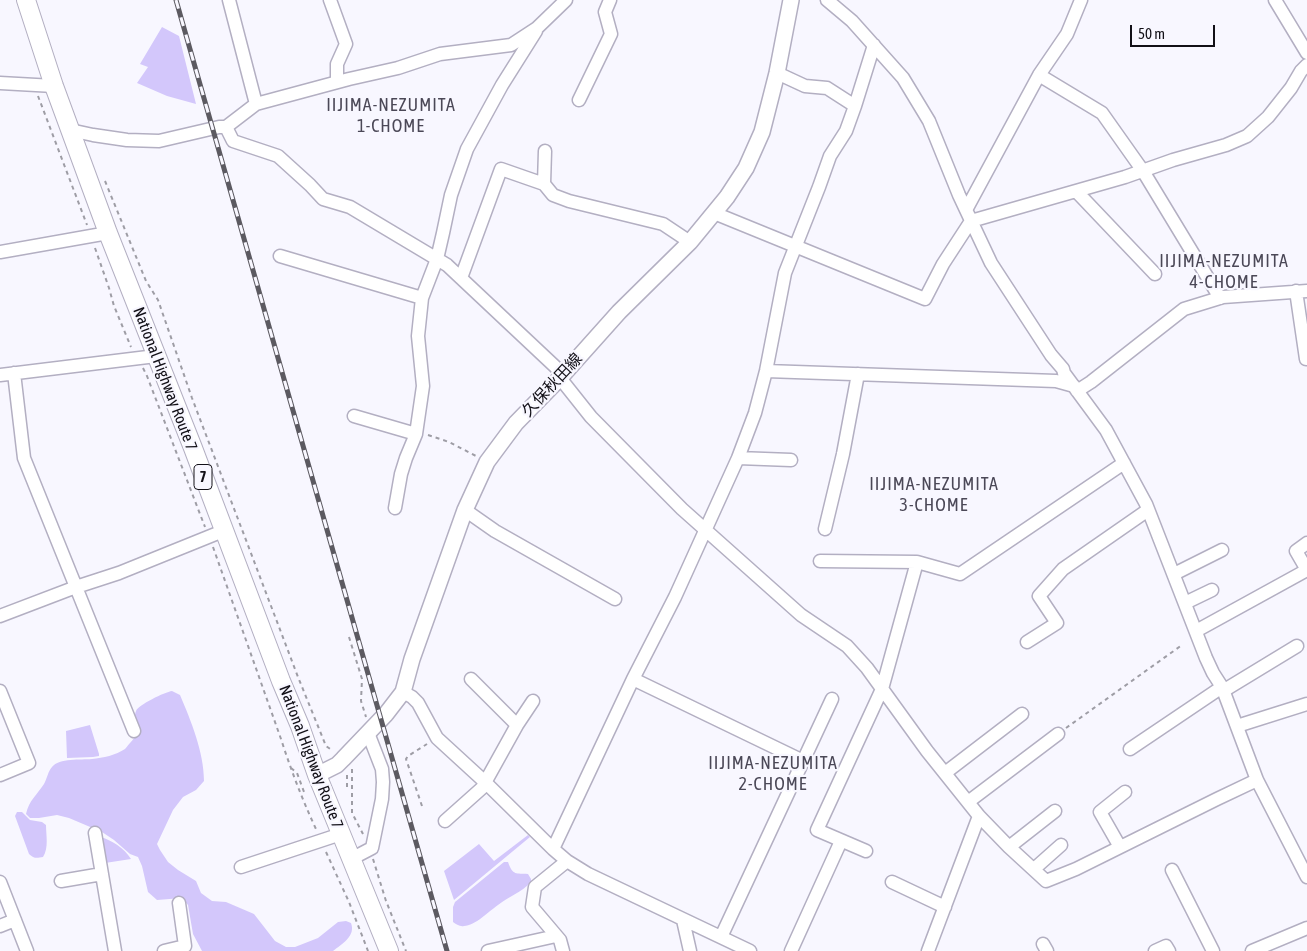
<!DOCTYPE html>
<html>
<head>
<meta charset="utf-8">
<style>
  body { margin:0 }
  #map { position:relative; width:1307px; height:951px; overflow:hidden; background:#f8f7ff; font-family:"Asap Condensed",sans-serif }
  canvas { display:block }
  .scale { position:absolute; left:1130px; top:25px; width:85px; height:22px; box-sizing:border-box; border:2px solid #121017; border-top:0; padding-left:6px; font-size:15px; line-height:18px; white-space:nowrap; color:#121017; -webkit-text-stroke:4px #f8f7ff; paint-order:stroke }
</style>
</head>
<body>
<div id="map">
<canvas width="1307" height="951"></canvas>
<div class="scale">50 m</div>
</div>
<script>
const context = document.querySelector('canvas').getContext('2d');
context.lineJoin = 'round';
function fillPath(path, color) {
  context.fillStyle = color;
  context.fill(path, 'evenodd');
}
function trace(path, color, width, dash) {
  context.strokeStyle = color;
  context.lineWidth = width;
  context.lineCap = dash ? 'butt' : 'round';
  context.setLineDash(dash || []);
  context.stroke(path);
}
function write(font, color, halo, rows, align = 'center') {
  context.font = font + ' "Asap Condensed","Noto Sans JP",sans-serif';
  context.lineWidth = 4.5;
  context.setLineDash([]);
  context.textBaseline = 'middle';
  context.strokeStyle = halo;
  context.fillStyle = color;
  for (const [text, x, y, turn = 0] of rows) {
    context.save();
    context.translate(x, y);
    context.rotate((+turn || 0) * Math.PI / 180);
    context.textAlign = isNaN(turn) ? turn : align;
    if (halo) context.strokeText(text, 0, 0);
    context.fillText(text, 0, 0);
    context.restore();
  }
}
fillPath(new Path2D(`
  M162 27 179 36 196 104 167 96 137 83 148 67 140 64Z
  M172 691 180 695C191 721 204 752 204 781L196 790 183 797 173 810 157 844 160 850 168 862 178 870 196 881 201 893 212 901 226 902 254 914 275 941 286 947H295L318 938 338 922 346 921 351 923C356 936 342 944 333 951H202L193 934 188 905 182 898 157 900 148 892 142 866 138 857 130 854 114 840 102 832 69 818 57 815 39 818H30L26 814C29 800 37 795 44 784 47 779 48 771 52 767 59 758 81 760 92 759 103 758 116 755 125 749 126 748 129 744 130 743 145 727 131 724 136 711 138 705 165 692 172 691Z
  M90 725 99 754V756L93 757 67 758 66 731Z
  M17 812H22L30 820 42 822 46 825C46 835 49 848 43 857 37 858 34 859 29 854L15 816Z
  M528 835 530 837 454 900 444 871 479 844 494 861Z
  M100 837C112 840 124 848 131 859L105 863Z
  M504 862H508C513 876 516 873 528 874L531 879V882C521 893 509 896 498 905 489 911 475 926 464 926 460 927 456 924 453 922V907L455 902Z`), '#d3c7fb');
const minor = new Path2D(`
  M229 0 256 104
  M330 0 346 44 337 64V82
  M827 0 852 21 903 78 929 121 959 195 991 263 1051 355 1063 369 1064 373 1106 430 1146 504 1206 658 1213 673 1222 687 1257 780 1307 877
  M1275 0 1307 53
  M777 73 805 86 827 88 855 106
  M1039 75 1102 113 1143 171 1220 298
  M0 83 54 86
  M579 100 611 34 605 12 610 0
  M226 127 233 141 278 156 310 185 323 199 350 207 447 265 563 374
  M70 130 93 135 127 140 159 141 219 127H226L256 104 349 79 398 68 440 54 511 45 537 28 566 0
  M544 184 545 151
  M1076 191 1155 274
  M966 210 1039 75 1067 34 1081 0
  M714 213 925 299 943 264 971 221 1125 177 1173 160 1226 145 1247 136 1268 117 1291 88 1301 71 1307 65
  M0 252 108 233
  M280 256 422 298
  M461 278 501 169 544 184 553 195 569 201 663 224 690 242
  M1296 291 1306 359H1307
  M766 371 1056 381 1074 386
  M14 373 24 458 134 731
  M0 375 156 356
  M560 378 591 417 682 509 801 615 847 646 867 668 927 751 979 816 1009 847 1046 881 1076 869 1217 799 1257 780
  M1077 391 1091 382 1184 309 1223 297 1307 291
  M354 416 416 434 423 386 418 336 422 298 437 259 443 233 451 195 467 149 502 85 536 31
  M738 458 791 460
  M395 508 401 474 406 458 416 434
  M465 510 495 531 615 599
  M825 529 843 454 858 374
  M820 561 917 562 960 574 1124 463
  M1174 574 1222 550
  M1185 603 1212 590
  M0 616 76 587 119 573 223 531
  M1196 631 1307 570 1296 551 1307 543
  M1027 642 1057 623 1039 596 1063 569 1148 510
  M471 679 517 725
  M633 679 803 761
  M0 691 29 763 0 775
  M1223 691 1297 646
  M403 692 412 697 418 703 437 738 485 782 553 849 567 861 588 874 750 951
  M1237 726 1307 704
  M1130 749 1222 687
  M945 773 1022 714
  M968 802 1058 734
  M445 821 482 788 517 725 533 701
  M95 833 115 951
  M1009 847 1055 811
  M1120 847 1100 812 1125 792
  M553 849 633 679 675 597 738 458 755 413 766 371 785 273 819 187 830 156 846 131 855 106 874 45
  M866 851 817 830 882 689 917 562
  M351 859 372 848 382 799 383 782 382 769 368 733
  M241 867 341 834
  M1034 869 1061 845
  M1172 870 1213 951
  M61 881 102 874
  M0 882 27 951
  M892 882 945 907
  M683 920 690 951
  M0 926 15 920
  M721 937 832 699
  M1043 944 1047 951
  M164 951 185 946 179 903
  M488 951 556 936
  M563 951 560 940 532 907 535 887 567 861
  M791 951 841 841
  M928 951 979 816
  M1155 951 1166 946 1169 951
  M1252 951 1307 928`);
const major = new Path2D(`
  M317 775 337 765 343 759 386 714 403 692 412 659 465 510 487 462 516 423 560 378 619 312 690 242 727 197 746 168 762 132 777 73 791 0`);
const highway = new Path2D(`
  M26 0 54 86 108 233 193 448 281 681 300 726 317 775 389 951`);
trace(minor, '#b3afc2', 15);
trace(major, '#b3afc2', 18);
trace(highway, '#b3afc2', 20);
trace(new Path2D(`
  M38 96 87 225
  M105 181 146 281 158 300 192 398 298 677 326 746 333 751
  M95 248 109 288 114 306 131 347
  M143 368 147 376 205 527
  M428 435 449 442 476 456
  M213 547 281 739C291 770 302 799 316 829
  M349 637 362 679 361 701 366 717
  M1066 728 1182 645
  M291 768 297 773 304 792
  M352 769V813L363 834
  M347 787V775
  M422 806 406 759 408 756 427 744
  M326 852 349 902 368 951
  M373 859 386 901 406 951`), '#9e9da5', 2, [4, 4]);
trace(minor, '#fff', 12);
trace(major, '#fff', 15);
trace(highway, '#fff', 18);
const rail = new Path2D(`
  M176 0 447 951`);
trace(rail, '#5c5a61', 5);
trace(rail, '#f8f7ff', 3, [9]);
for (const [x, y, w] of [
  [203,477,18]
]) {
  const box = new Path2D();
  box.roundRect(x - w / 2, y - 12.5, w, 25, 4);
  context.fillStyle = '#f8f7ff';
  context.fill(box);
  trace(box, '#121017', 1);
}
write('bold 15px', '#121017', null, [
  ["7",203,477]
]);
write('16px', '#121017', '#f8f7ff', [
  ["National Highway Route 7",165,379,69],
  ["久保秋田線",552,385,-47],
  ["National Highway Route 7",311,757,69]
]);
context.letterSpacing = '1px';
write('18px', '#4b4857', '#f8f7ff', [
  ["IIJIMA-NEZUMITA",391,105],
  ["1-CHOME",391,126],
  ["IIJIMA-NEZUMITA",1224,261],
  ["4-CHOME",1224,282],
  ["IIJIMA-NEZUMITA",934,484],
  ["3-CHOME",934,505],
  ["IIJIMA-NEZUMITA",773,763],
  ["2-CHOME",773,784]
]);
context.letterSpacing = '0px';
</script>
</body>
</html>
